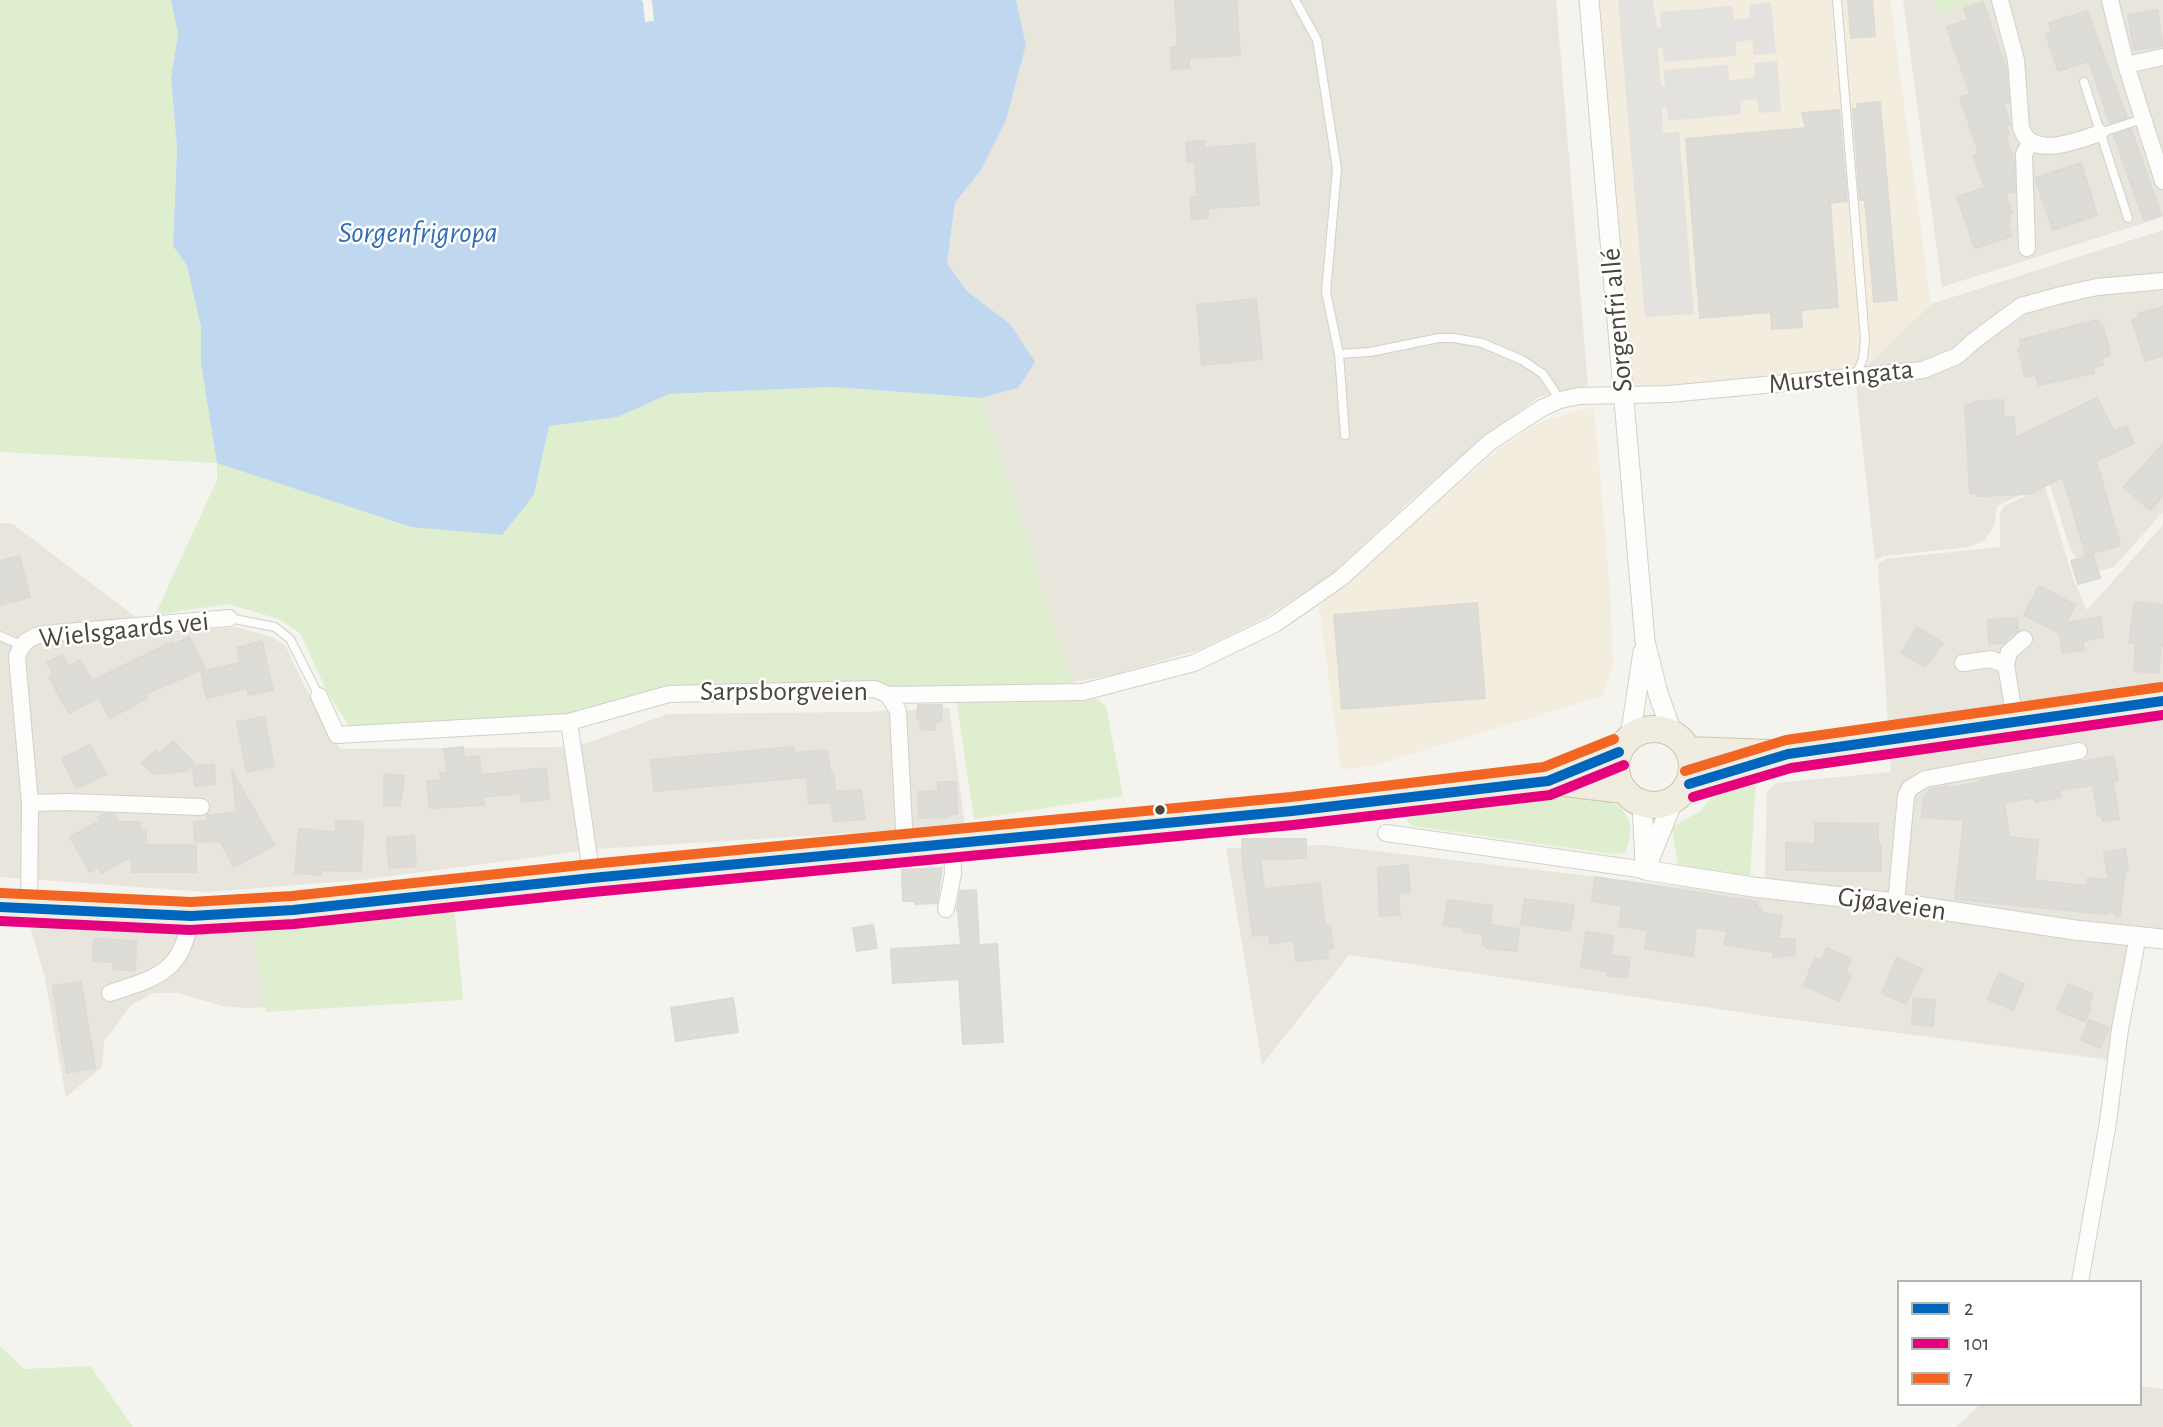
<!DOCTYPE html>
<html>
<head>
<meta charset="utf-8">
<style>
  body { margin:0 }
  #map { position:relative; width:2163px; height:1427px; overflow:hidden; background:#f4f3ee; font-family:"Alegreya Sans",sans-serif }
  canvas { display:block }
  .legend { position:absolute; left:1897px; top:1280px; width:245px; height:126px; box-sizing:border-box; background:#fff; border:2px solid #b7b5b0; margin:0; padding:9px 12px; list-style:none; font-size:21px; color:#4a4639 }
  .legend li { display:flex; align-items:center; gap:14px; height:35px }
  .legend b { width:35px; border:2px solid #b7b5b0 }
</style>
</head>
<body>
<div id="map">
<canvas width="2163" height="1427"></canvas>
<ul class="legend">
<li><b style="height:9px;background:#0065bd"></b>2</li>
<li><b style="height:9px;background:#e5007d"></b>101</li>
<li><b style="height:9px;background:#f26522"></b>7</li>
</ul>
</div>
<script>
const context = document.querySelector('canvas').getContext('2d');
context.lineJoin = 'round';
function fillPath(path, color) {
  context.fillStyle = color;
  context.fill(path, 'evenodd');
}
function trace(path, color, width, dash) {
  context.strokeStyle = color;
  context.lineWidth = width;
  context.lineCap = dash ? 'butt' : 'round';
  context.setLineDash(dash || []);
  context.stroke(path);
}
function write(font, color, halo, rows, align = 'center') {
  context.font = font + ' "Alegreya Sans",sans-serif';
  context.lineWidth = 5;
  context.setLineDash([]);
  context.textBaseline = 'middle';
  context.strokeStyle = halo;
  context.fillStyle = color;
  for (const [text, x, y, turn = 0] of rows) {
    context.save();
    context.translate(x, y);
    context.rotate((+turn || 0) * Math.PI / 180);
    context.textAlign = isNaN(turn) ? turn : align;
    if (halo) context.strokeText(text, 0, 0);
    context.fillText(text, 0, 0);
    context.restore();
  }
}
fillPath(new Path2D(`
  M1016 0H1556L1588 386 1539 397 1485 437 1410 501 1331 575 1266 617 1199 650 1112 675 1073 682 981 398 1018 388 1010 324 967 291 947 264 955 203 981 170 1006 120 1026 45Z
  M1903 0H2163V217L1942 287Z
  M2163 230V512L2114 567 2099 571 2081 566 2071 551 2049 482 1997 506 1994 526 1985 540 1969 547 1883 556 1875 560 1855 377 1931 304Z
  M2045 487 2074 581 2087 610 2163 525V936L2129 931 2111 1060 1780 1018 1349 955 1262 1065 1226 848 1324 845 1760 896 1765 877 1767 791 1776 783 1891 772 1878 564 1886 559 2000 547V515L2004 506Z
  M0 523 13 524 158 634 236 627 272 637 285 645 310 697 340 749 564 747 587 743 668 714 864 712 949 708 965 826 597 849 361 880 208 892 0 877Z
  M30 925 253 928 267 1007 249 1008 222 1006 178 993H153L130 1006 104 1042 102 1067 66 1097 45 978Z
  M2140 1386 2163 1389V1427H1956L1981 1404H2140Z`), '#e7e5dc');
fillPath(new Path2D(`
  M1589 0H1890L1931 304 1855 377 1623 395Z
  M1594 407 1610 590 1613 667 1602 696 1379 764 1341 770 1319 606 1501 447 1542 421Z`), '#f2eddf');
fillPath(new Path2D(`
  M0 0H171L178 34 171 78 177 148 173 246 187 266 201 327V363L534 495 549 426 618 417 669 394 833 387 981 398 1073 682 1106 706 1123 796 974 819 955 692H662L572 723 350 727 327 692 301 634 279 619 228 604 155 615 217 480V463L0 452Z
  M1934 0H1977L1935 15Z
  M1756 781 1750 877 1678 867 1672 827 1701 811 1715 792Z
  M1596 791C1624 811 1638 814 1626 852L1613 854 1412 826 1407 821 1412 814Z
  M451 893 456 925 463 1000 266 1012 253 928 254 912Z
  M0 1346 24 1369 90 1366 133 1427H0Z`), '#deeecf');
fillPath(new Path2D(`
  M1618 0H1653L1657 28 1661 27 1660 12 1732 6 1734 20 1750 18 1749 5 1771 2 1776 53 1754 55 1752 40 1736 42V56L1664 62 1662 48 1658 49 1661 86 1665 85 1664 70 1728 65 1729 81 1755 77 1754 63 1777 61 1781 111 1759 113 1757 99 1740 101 1741 114 1668 121 1667 107H1662L1663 133 1679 132 1694 314 1645 317Z`), '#e3e2de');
fillPath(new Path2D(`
  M171 0H1016L1026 45 1006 120 981 170 955 203 947 264 967 291 1010 324 1035 362 1018 388 981 398 833 387 669 394 618 417 549 426 534 495 502 535 411 527 217 463 201 363V327L187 266 173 246 177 148 171 78 178 34Z`), '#c0d7f0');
fillPath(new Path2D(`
  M641 0H652L654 21 645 22 643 2Z`), '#f4f3ee');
const building = new Path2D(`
  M1175 0H1236L1240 55 1189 58V68L1172 69 1171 47H1178Z
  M1848 0H1872L1875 36 1851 38Z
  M1983 2 2006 68 2009 102H2003L2010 124 2006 126 2009 134 2005 135 2014 160 2015 192 2005 193 2012 213 2008 214 2011 222 2008 224 2012 236 1975 248 1957 197 1985 188 1974 156 1979 154 1960 97 1970 94 1947 27 1968 20 1964 9Z
  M2157 10 2163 46 2134 50 2128 15Z
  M2087 11 2127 117 2110 123 2089 61 2058 71 2046 34 2052 32 2049 23Z
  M1880 102 1897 300 1874 302 1865 200H1860L1853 109H1857V104Z
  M1839 110 1847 201 1830 203 1838 307 1801 310 1802 327 1772 329 1771 312 1700 318 1686 139 1806 128 1802 113Z
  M2131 129 2161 215 2144 221 2114 135Z
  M1204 141V148L1254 144 1259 205 1208 208V218L1192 219 1190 197H1197L1195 161 1188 162 1186 142Z
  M2081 163 2097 215 2053 230 2035 178Z
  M1256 299 1262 359 1202 365 1197 305Z
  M2163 307V356L2145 361 2132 320 2139 317 2138 314Z
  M2098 320 2100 327 2103 326 2110 355 2101 358 2103 365 2093 368 2094 373 2039 385 2036 375 2025 377 2018 348 2021 347 2020 340Z
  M2097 398 2114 432 2126 426 2134 443 2096 461 2120 545 2086 555 2063 477 2029 494 1977 496V493H1970L1965 405H1973V402L2003 400 2004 418 2014 417 2015 438Z
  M2163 444V496L2150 510 2124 487Z
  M2093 555 2100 578 2078 584 2071 561Z
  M19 556 30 597 0 605V561Z
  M2039 586 2075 605 2066 623 2100 617 2103 637 2083 641 2084 650 2062 653 2060 633 2024 615Z
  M2135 602 2163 605V646H2161L2158 673 2134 671 2136 643H2129Z
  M1477 603 1485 698 1342 709 1334 615Z
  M2017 618 2018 631 2013 634H2008V639L2003 643 1989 644 1988 620Z
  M1917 627 1943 643 1925 667 1902 653Z
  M189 637 205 668 145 694 147 698 110 718 99 697 69 713 49 677 54 675 47 663 62 655 68 667 80 660 92 681 172 642 174 645Z
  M262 641 273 690 248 695 247 688 207 698 201 672 240 663 237 648Z
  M918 705H942L941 721H936L935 730 920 729 921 720H917Z
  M264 717 274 766 247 772 237 722Z
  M173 741 194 763 185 771 154 774 142 763 156 750 159 754Z
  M90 745 106 774 77 788 62 759Z
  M463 747 464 758 479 756 481 775 546 768 549 799 522 802 521 793 483 797 484 805 430 808 427 781 441 780 440 773 447 772 444 749Z
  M793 747 794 753 827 750 830 772 834 775 835 792 861 790 865 819 834 821 831 802 809 804 807 777 654 791 651 760Z
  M2113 756 2118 780 2113 781 2119 819 2103 821 2102 815 2098 816 2093 785 2059 790 2060 797 2035 802 2034 797 2004 803 2009 837 2038 840 2034 880 2087 886 2088 878 2109 880 2104 853 2125 849 2128 869 2125 870 2120 916H2116L2115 913 2106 911V914L1955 899 1964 820 1922 817 1924 797 1931 789 1948 786V789L1980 782V780Z
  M214 765 215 784 195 786 193 766Z
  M232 771 274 845 234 867 220 841 195 842 194 822 206 821 207 815 237 813Z
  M384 774 404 776 400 806 384 805Z
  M938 782H956L957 814H949V817L919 818 918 792 938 791Z
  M104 814H114L118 822H140V831L146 830V845H196V872H132V856L101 873 98 867 90 872 70 837 100 821 98 817Z
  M336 821 363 822 361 871 321 870V875L295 873 299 829 336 832Z
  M1815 823 1878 824V845H1881V871L1786 870V843L1815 844Z
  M414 836 416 866 389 868 387 838Z
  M1242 839H1306V858L1260 859 1264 889 1320 883 1325 926 1330 925 1333 948 1327 949 1328 958 1296 961 1294 940 1270 944 1269 934 1253 936 1243 863Z
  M1408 865 1410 892 1398 893 1400 915 1380 916 1378 868Z
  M942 868 937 903 915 904 914 901H903L902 870Z
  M1595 877 1758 902 1757 908 1762 909V913L1782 916 1778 939H1795V955L1773 957V952L1724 944 1727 931 1696 927 1693 956 1645 949 1648 930 1619 926 1622 906 1592 901Z
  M976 890 979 945 997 944 1003 1042 963 1044 959 979 893 983 891 949 961 945 958 910H957L960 891Z
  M1525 899 1574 905 1570 931 1521 924Z
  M1448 900 1492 906 1490 925 1519 929 1516 951 1487 948V946L1482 945 1484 934 1463 931V928L1444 925Z
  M873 925 877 948 857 951 853 928Z
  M1586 932 1613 936 1611 955 1630 958 1627 978 1607 975 1608 971 1581 967Z
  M94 939 136 941 135 971 113 969V962L93 961Z
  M1827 948 1851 959 1845 972 1851 975 1839 1001 1804 985 1815 958 1821 961Z
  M1897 958 1922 969 1906 1004 1882 993Z
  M1999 973 2024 984 2013 1010 1988 999Z
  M81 982 95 1068 67 1073 53 986Z
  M2068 984 2093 994 2088 1007 2091 1008 2085 1021 2057 1010Z
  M733 998 738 1032 676 1041 671 1008Z
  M1914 998 1935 1000 1933 1026 1912 1024Z
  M2089 1020 2109 1028 2100 1048 2081 1040Z`);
fillPath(building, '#dddcd6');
trace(building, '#dcdad4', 2);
const service = new Path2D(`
  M1295 0 1317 40 1337 169 1326 292 1339 354 1345 435
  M1837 0 1865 340 1863 359 1855 377
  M2084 82 2128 218
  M2100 133 2142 119
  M1339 354 1370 352 1439 338H1454L1482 343 1522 360 1543 374 1560 400
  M229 618 275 627 290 639 319 696
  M0 636 21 645`);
const minor = new Path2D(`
  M2000 0 2016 60 2021 127C2030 161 2079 140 2100 133
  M2110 0 2126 65 2163 181
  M2126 65 2163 57
  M2027 248 2024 154 2031 141
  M1963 663 1991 659 2006 665
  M888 695 1083 692 1194 663 1275 624 1341 578 1490 442 1542 408 1560 400 1579 396 1669 394 1923 370 1957 356 1975 340 2021 306 2061 295 2097 287 2163 281
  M319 696 337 735 569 722 669 694 875 689 888 695 898 711 905 848
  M2015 720 2006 665 2009 652 2024 639
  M569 722 592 878
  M30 803 69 802 201 807
  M1386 833 1645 870
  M1896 903 1906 796 1910 788 1925 779 2079 751
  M29 909 30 803 17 657C22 642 29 637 44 634L229 618
  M946 909 953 874 952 844
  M110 993C159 977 182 972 191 916
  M2080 1282 2108 1122 2120 1029 2138 936`);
const tertiary = new Path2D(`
  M1589 0 1645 641 1658 693 1672 733
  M1630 738 1643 652
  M1642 804 1645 862
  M1645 870 1753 887 1896 903 2075 930 2163 939
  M1645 870 1673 801`);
const trunk = new Path2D(`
  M1616 767a38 38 0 1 1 76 0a38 38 0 1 1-76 0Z
  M1688 750 1769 753
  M1549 781 1619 752
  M1689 784 1788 754 2163 701
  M0 907 191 916 293 910 592 878 1292 811 1548 781 1623 790`);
trace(service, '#d2d0cb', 10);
trace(minor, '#d2d0cb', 18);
trace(tertiary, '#d2d0cb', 21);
trace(trunk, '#cbc3aa', 28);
trace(service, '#fdfdfc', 8);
trace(minor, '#fdfdfc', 16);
trace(tertiary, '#fdfdfc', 19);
trace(trunk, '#f0ede0', 26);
trace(new Path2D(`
  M1689 784 1788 754 2163 701
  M0 907 191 916 293 910 592 878 1292 811 1548 781 1619 752`), '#0065bd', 10);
trace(new Path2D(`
  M1693 797 1791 768 2163 715
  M0 921 190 930 294 924 593 892 1293 825 1550 795 1624 765`), '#e5007d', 10);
trace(new Path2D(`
  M1685 771 1786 740 2161 687
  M1 893 191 902 292 896 591 864 1291 797 1544 767 1614 739`), '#f26522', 10);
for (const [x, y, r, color] of [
  [1160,810,6,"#4a4639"]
]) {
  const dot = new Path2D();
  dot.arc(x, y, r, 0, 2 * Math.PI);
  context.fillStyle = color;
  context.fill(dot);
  trace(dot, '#fff', 2.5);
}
write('28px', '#4a4639', '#fff', [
  ["Sorgenfri allé",1617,320,-95],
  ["Mursteingata",1841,377,-6],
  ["Wielsgaards vei",124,630,-6],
  ["Sarpsborgveien",784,692],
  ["Gjøaveien",1892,904,8]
]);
write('italic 30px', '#316eb7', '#fff', [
  ["Sorgenfrigropa",418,233]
]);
</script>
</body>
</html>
